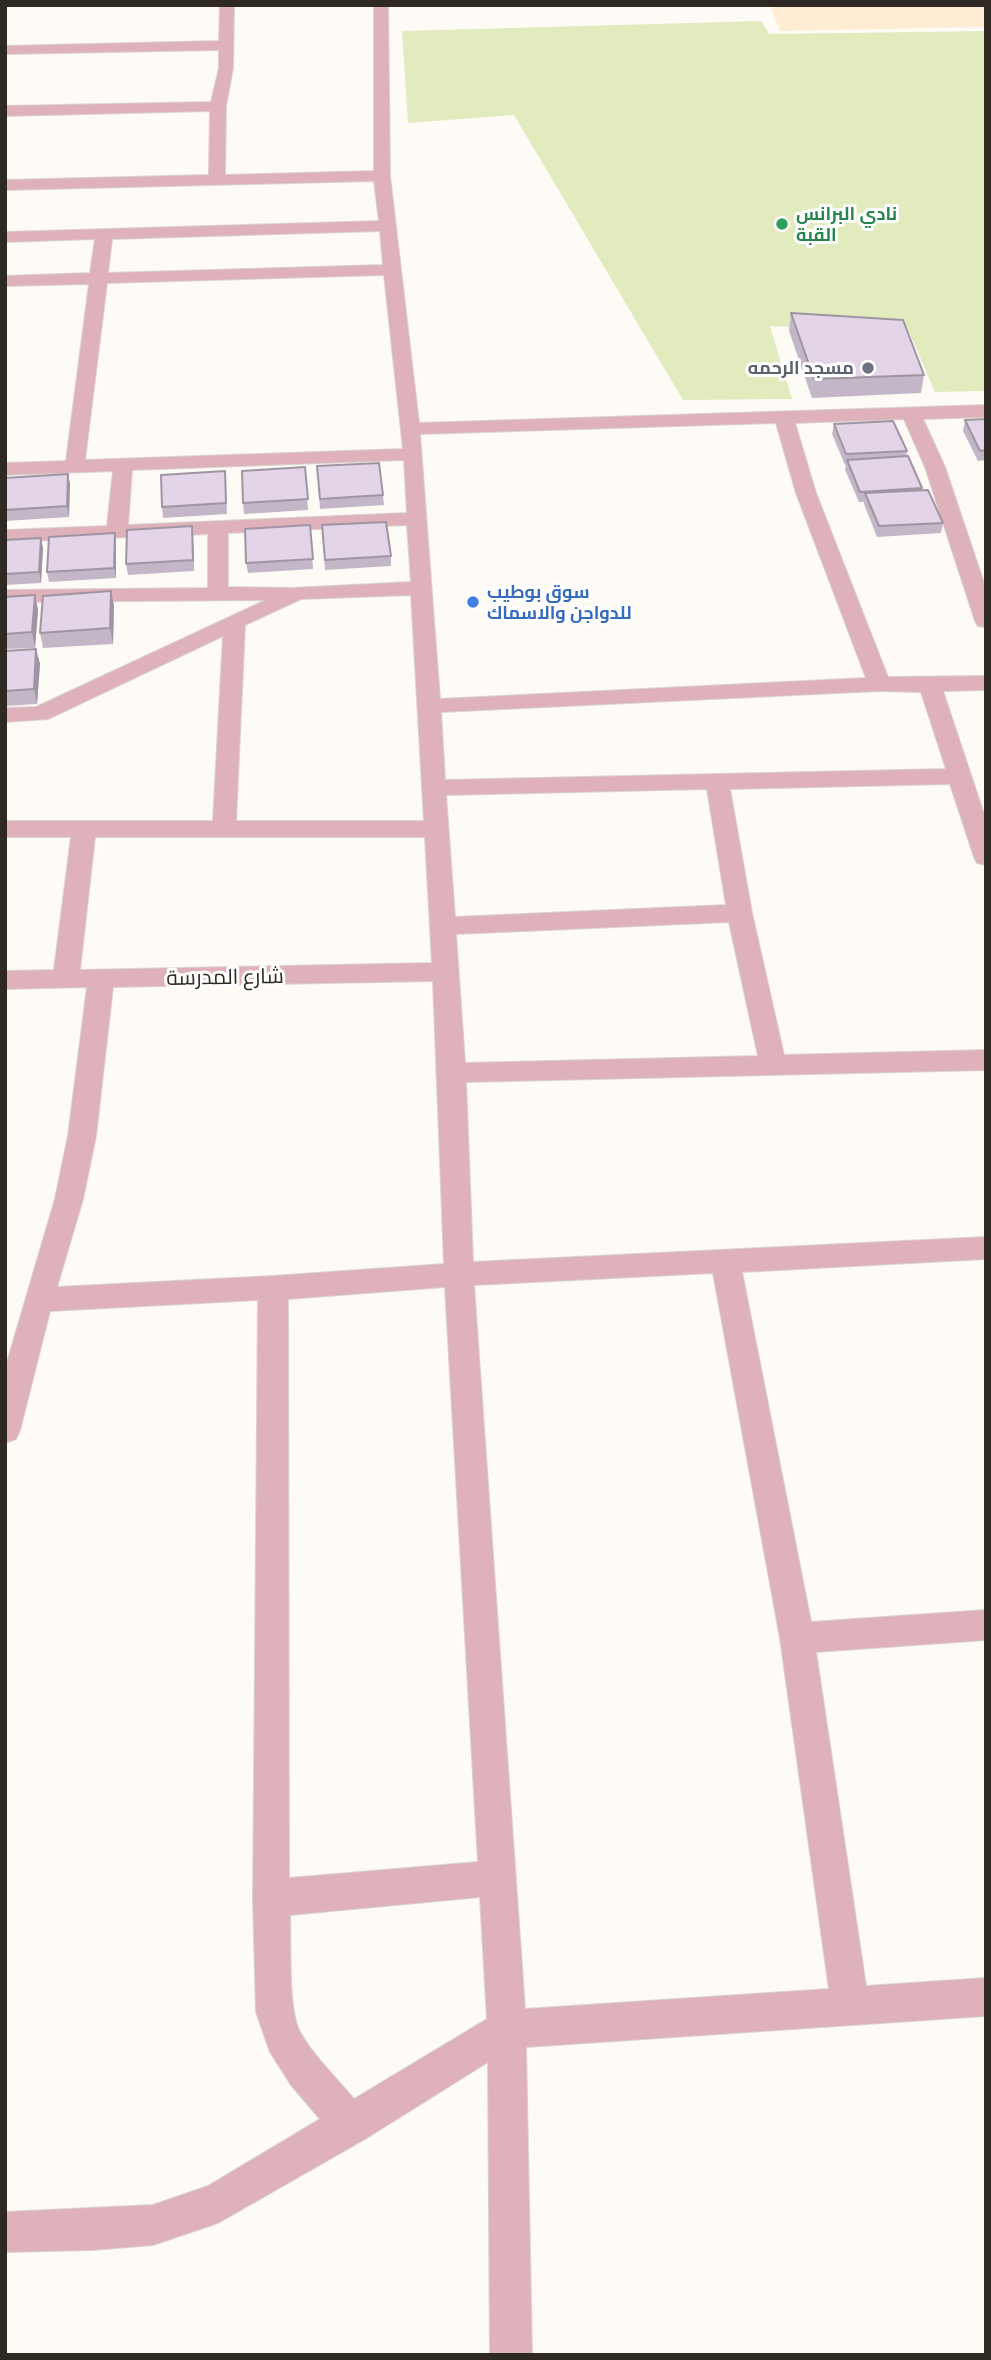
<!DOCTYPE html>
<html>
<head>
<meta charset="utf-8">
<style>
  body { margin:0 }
  #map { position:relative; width:991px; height:2360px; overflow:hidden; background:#fefbf7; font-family:Ubuntu,sans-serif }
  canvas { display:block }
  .frame { position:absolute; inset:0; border:7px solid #2e2922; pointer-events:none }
</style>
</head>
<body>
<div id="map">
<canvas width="991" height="2360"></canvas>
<div class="frame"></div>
</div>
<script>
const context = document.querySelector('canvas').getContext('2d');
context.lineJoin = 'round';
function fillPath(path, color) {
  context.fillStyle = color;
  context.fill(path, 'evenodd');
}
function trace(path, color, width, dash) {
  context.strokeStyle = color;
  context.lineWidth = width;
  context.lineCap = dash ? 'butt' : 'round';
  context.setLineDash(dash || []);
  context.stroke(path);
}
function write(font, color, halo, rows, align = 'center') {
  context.font = font + ' Ubuntu,Cairo,sans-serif';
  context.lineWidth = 6;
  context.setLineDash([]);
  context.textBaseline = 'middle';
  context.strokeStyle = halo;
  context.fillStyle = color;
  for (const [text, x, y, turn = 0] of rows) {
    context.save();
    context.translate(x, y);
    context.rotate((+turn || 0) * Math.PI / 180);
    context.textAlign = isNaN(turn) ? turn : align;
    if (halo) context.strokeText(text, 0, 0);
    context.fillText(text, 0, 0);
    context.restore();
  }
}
fillPath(new Path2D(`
  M770 5H986V27L780 31Z`), '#feecd3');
fillPath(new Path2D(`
  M761 21 769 34 986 31V391L935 392 909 332 770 326 792 399 683 400 514 115 408 123 402 31Z`), '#e2ebbe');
const street = new Path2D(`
  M220 5H234L233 68 226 106 225 175 374 171V5H388L390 176 419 423 986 405V417L923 419 945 467 986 589V627L978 626 975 621 925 467 904 419 795 423 816 493 888 677 986 676V690L943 691 986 820V865L977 863 974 857 950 784 730 789 752 913 784 1055 986 1050V1070L466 1082 473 1262 986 1237V1259L742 1272 811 1622 986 1610V1640L816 1652 866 1986 986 1978V2016L526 2047 532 2355H490L488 2062 365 2139 218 2223 153 2245 92 2250 5 2252V2212L153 2205 208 2186 320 2119 291 2085 270 2052 256 2012 253 1898 258 1300 50 1311 20 1430 16 1439 5 1443V1369L55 1199 68 1136 87 987 5 989V971L54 970 71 837H5V821H213L223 636 48 719 5 722V708L36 707 266 600 5 602V590L208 588V534L5 542V530L107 526 113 471 5 475V463L66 461 89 284 5 286V276L90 273 95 239 5 242V232L379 221 374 181 5 190V180L209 175 210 111 5 116V106L211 102 219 68V50L5 54V46L219 41ZM380 231 383 265 108 273 112 239ZM384 275 403 449 85 460 107 283ZM776 423 796 493 866 678 440 699 420 434ZM404 460 407 513 128 525 132 470ZM407 525 411 582 292 588 228 587V533ZM411 595 424 821H236L245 625 301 599ZM879 691 921 692 946 769 445 780 441 712ZM707 789 726 905 455 917 446 795ZM95 837H425L432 963 80 970ZM729 922 758 1056 465 1063 456 934ZM433 981 444 1264 273 1276 57 1287 83 1199 96 1136 113 987ZM713 1273 780 1638 829 1989 525 2009 474 1285ZM445 1287 478 1862 289 1878 288 1299ZM480 1897 487 2019 354 2099C336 2077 312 2055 299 2030 288 2006 291 1943 290 1915Z`);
trace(street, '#d9d5d1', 2);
fillPath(street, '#dfb1ba');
fillPath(new Path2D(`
  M791 313 924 375 921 393 812 398 789 331Z
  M986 419V460L978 461 963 431 965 420Z
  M834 424 907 451 906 457 922 488V490L943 523 941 533 877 537 864 504V502H859L845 470 846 464 845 465 832 434Z
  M317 466 383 495 384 505 320 509Z
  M305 467 308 510 244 514 243 503Z
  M68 474 70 484 69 517 5 521V478Z
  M226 482 227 514 163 518 162 507Z
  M310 525 313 569 248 573 246 563Z
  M322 525 391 556V566L325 570Z
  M192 526 193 536 194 571 128 575 126 564Z
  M5 540 43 548 41 583 5 585Z
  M116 543V578L49 582 47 572Z
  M111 591 114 606 113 644 43 648 40 633Z
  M35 595 38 610 35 648 5 649V597Z
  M36 649 40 664 37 704 5 706V651Z`), '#c3b7c7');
fillPath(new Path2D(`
  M68 474 70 484 69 517 67 506Z
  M192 526 193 536 194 571 193 560Z
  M115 533 116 543V578L114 568Z
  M41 538 43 548 41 583 39 572Z
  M111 591 114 606 113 644 110 628Z
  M35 595 38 610 35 648 32 632Z
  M36 649 40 664 37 704 34 689Z`), '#9f95a2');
const building = new Path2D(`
  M791 313 903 320 924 375 814 379Z
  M986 419V450L980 451 965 420Z
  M893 421 907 451 846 454 834 424Z
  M908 456 922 488 860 492 847 460Z
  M379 463 383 495 320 499 317 466Z
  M305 467 308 499 243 503 242 471Z
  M225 471 226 503 162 507 161 475Z
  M68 474 67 506 5 510V478Z
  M928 490 943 523 879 526 865 493Z
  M386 522 391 556 325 560 322 525Z
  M310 525 313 559 246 563 245 529Z
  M192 526 193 560 126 564 127 530Z
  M115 533 114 568 47 572 49 537Z
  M41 538 39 572 5 574V540Z
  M111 591 110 628 40 633 43 596Z
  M35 595 32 632 5 634V597Z
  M36 649 34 689 5 691V651Z`);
fillPath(building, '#e3d5e7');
trace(building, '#9f95a2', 2);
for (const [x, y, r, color] of [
  [782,224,7,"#2e9e5b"],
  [868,368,7,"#6b7280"],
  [473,602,7,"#3f7fe0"]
]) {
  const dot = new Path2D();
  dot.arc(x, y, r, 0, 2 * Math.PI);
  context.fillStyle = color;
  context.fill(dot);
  trace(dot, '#fff', 2.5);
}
write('bold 18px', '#27864d', '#fff', [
  ["نادي البرانس",796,214],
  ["القبة",796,235]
], 'left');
write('bold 18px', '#5b616d', '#fff', [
  ["مسجد الرحمه",854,368]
], 'right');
write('bold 18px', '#366cbe', '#fff', [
  ["سوق بوطيب",487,592],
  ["للدواجن والاسماك",487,613]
], 'left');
write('21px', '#2e2922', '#fff', [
  ["شارع المدرسة",225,977,-1]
]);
</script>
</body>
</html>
